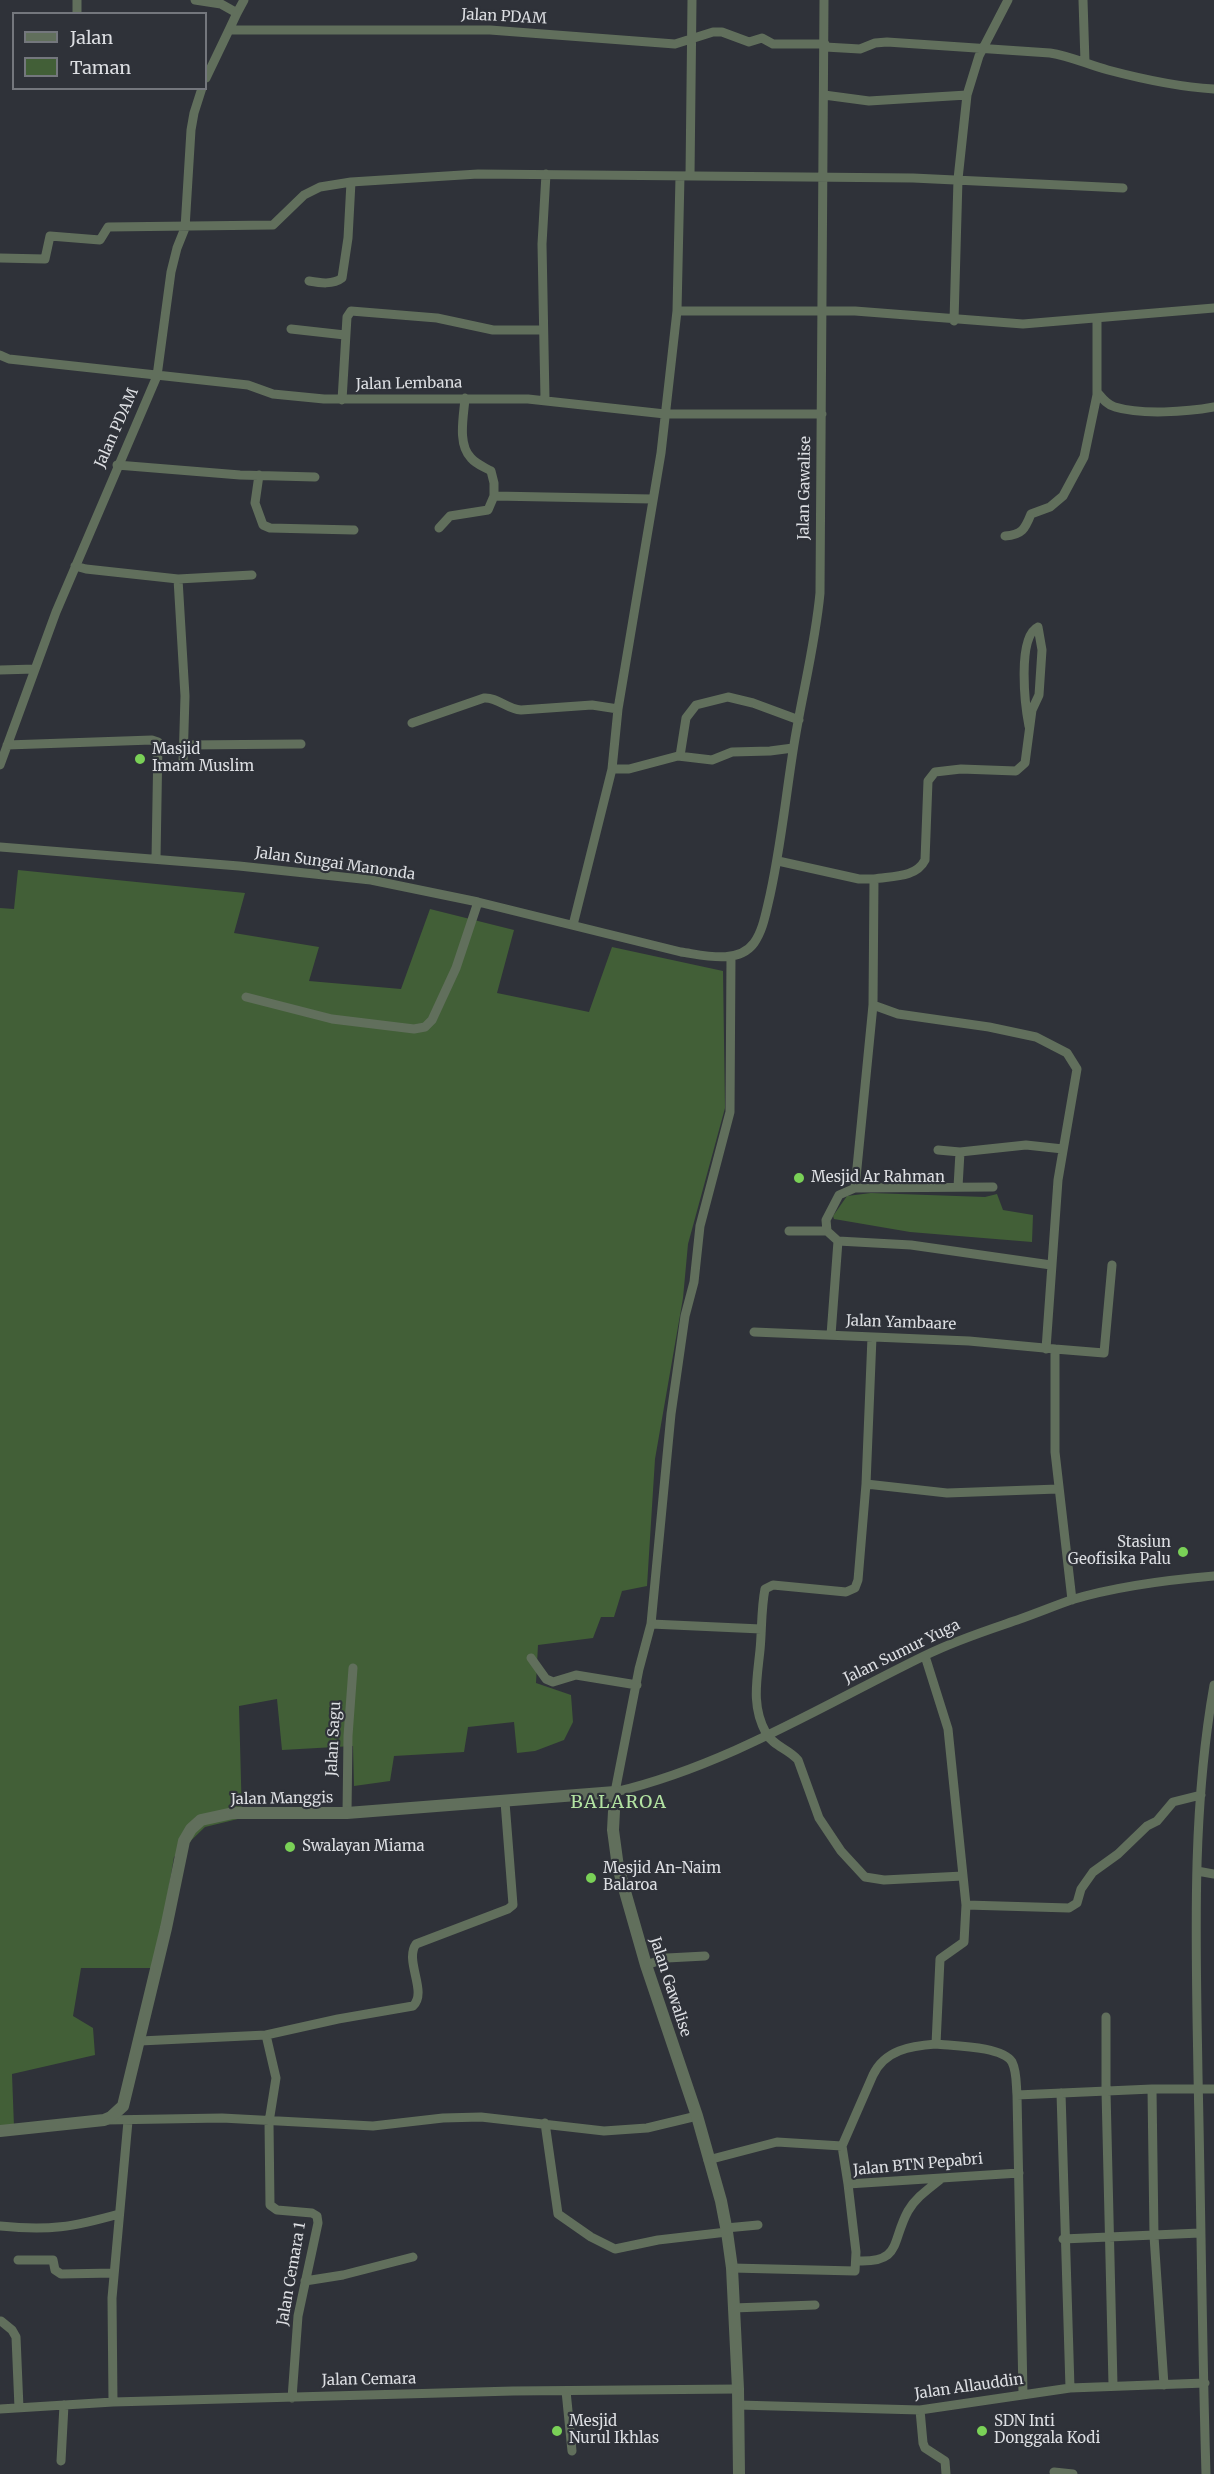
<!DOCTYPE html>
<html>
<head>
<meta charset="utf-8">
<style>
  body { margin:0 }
  #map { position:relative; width:1214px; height:2474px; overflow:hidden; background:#2f3239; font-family:Merriweather,serif }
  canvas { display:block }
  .legend { position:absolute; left:12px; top:12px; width:195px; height:78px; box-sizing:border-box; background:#2f3239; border:2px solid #74777d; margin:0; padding:8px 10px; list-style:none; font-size:18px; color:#dcdee2 }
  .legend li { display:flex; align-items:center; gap:12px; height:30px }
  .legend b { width:30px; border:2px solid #74777d }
</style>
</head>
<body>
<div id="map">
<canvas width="1214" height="2474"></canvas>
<ul class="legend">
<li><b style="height:8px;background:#616f5c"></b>Jalan</li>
<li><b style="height:16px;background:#425f37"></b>Taman</li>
</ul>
</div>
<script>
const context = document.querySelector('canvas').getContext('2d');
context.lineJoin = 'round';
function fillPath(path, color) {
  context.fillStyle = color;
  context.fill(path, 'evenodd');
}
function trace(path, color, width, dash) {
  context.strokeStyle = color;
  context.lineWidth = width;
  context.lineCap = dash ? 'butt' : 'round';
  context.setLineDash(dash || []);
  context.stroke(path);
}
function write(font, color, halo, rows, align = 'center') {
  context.font = font + ' Merriweather,serif';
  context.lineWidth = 4.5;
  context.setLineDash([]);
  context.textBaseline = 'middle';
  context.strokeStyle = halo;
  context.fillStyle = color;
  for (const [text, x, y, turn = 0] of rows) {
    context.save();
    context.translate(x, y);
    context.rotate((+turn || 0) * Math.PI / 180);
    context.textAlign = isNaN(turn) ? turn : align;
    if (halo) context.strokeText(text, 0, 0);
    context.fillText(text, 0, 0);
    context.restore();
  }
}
fillPath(new Path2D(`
  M18 870 245 893 234 933 319 947 309 981 401 989 430 909 514 930 497 993 589 1012 612 947 723 971 725 1108 688 1244 683 1298 655 1459 647 1586 622 1591 614 1617H601L593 1638 538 1645 536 1683 571 1695 573 1722 564 1740 535 1751 517 1753 514 1722 468 1727 464 1752 394 1756 390 1781 354 1786 353 1746 282 1750 277 1699 239 1706 242 1818 205 1827 174 1857 155 1968H81L73 2016 93 2028 95 2055 12 2074 14 2127 0 2132V908L14 909Z
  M871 1193 985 1197 997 1194 1003 1210 1033 1215 1032 1242 910 1232 834 1219 833 1216 847 1196Z`), '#425f37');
trace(new Path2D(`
  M195 0 221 4 237 13 229 30
  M1083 0 1085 62
  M237 13 244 0
  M77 14V0
  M825 47 860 49 875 43 887 42 1050 53C1071 56 1088 65 1108 70 1142 79 1179 87 1214 89
  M206 78 229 30H490L675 44 713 32H722L749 42 762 38 773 44H825
  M824 95 869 101 967 95
  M690 176 692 0
  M0 258 45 259 50 236 100 240 108 227 273 225 304 195 320 187 351 182 478 174 913 178 1123 188
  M309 281C320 283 333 285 342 278L348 238 351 182
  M677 311 680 176
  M954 321 958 179 967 95 979 56 1008 0
  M291 329 345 335
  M0 355 9 359 248 385 273 394 324 399H528L665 414H822
  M1097 392C1102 398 1107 405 1115 407 1141 415 1187 412 1214 407
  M465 398C464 415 457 444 471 458 476 464 484 467 491 471L494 483V496L652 499
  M545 399 542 244 546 174
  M342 400 347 317 351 311 437 318 493 330H543
  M117 465 240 475 315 477
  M259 475 255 503 263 525 270 528 354 530
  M439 528 450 516 488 510 494 496
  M1005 536C1022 535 1025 529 1031 514L1050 507 1063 496 1084 457 1097 395V318
  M75 566 86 569 178 579 185 696 183 764 158 767
  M178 579 252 575
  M0 670 35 669
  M412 723 484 698C497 697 507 709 521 710L592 705 618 709
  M7 745 152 740 158 742 156 859
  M185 745 301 744
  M680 756 686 718 696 705 728 697 753 703 799 720
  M0 765 56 612 157 376 171 272 177 248 185 228 191 130 194 113 202 88
  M612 769H629L678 756 712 760 732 752 770 751 793 748
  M0 847 239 866 371 880 478 902 681 952C703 955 738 965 754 943 762 932 765 917 768 904 780 854 785 802 793 751 801 698 815 647 820 593L824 0
  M778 861 859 879H874L873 1005 855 1188 839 1195 826 1220 827 1231 838 1241 911 1245 1051 1265
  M874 879C892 876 916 878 925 860L928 781 935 772 961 769 1016 771 1025 763 1032 710 1039 695 1042 650 1038 627C1017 637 1025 706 1029 726
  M573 925 612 769 618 709 661 453 677 311H855L1023 324 1214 308
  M731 956 730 1112 700 1226 694 1282 685 1316 671 1414 651 1624 639 1669 615 1792C726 1766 825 1704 926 1655 956 1640 988 1630 1020 1619 1037 1613 1054 1606 1071 1600 1117 1586 1166 1580 1214 1576
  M246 997 332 1019 414 1029 425 1027 432 1020 456 968 478 902
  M873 1005 898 1014 989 1027 1036 1037 1067 1053 1077 1069 1058 1180 1046 1349
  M938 1150 960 1152 1026 1145 1063 1149
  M958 1187 960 1152
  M855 1188 993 1187
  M789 1231H827
  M754 1332 969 1341 1055 1349V1452L1072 1600
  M831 1335 838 1241
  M872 1337 866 1484 947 1493 1058 1489
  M1055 1349 1104 1353 1112 1265
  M866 1484 858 1580 855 1588 846 1592 773 1585 765 1589C761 1609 762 1630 760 1650 757 1680 751 1706 766 1733 773 1746 789 1749 798 1760L819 1818 841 1851 865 1877 884 1880 963 1876
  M651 1624 761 1629
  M531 1658 546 1679 553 1682 576 1675 637 1685
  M347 1813 348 1736 353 1668
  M1197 1871 1214 1874
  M966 1905 1069 1908 1077 1903 1081 1889 1093 1872 1118 1854 1147 1826 1157 1821 1173 1802 1201 1795
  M646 1965 667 1958 705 1956
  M1106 2017V2091L1113 2385
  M266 2035 276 2078 269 2122 270 2205 277 2210 312 2213 317 2216 318 2223 298 2316 292 2398
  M140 2041 266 2035 338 2019 413 2006C428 1992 404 1961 416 1944L508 1909 513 1905 505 1802
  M936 2044C953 2046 1002 2046 1012 2062 1017 2072 1016 2084 1017 2095
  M1152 2089 1154 2236 1164 2385
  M1061 2093 1070 2388
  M106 2120 222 2118 373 2126 443 2118 481 2117 604 2131 647 2128 697 2116
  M545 2123 558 2214 591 2237 615 2249 658 2240 727 2232
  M708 2160 777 2142 842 2146
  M848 2184 842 2146 873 2075C885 2050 910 2046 936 2044L940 1959 964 1942 966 1905 948 1729 925 1656
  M0 2226C49 2231 73 2227 119 2214
  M726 2228 758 2225
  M1063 2239 1200 2233
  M18 2260H53L55 2270 61 2274 114 2273
  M857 2261C902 2263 891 2242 908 2211 916 2197 930 2188 942 2178
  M732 2268 855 2271 856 2252 848 2184 1019 2173
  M305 2281 343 2275 413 2257
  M733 2308 815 2305
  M1 2321 12 2330 16 2337 19 2408
  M566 2391 572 2451
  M1023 2394 1017 2095 1152 2089H1214
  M113 2402 112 2298 128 2121
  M738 2405 920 2410 1070 2388 1205 2383
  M0 2409 113 2402 513 2391 738 2389
  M920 2410 923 2443 925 2448 945 2461 946 2474
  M61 2461 64 2405
  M1054 2472 1073 2474
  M1206 2474C1202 2341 1201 2208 1198 2075 1196 1945 1191 1814 1214 1685`), '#616f5c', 9);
trace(new Path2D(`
  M0 2131 104 2120 111 2117 123 2106 166 1928 184 1841 191 1829 201 1820 233 1813H347L615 1792 613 1830 618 1867 646 1965 697 2116 721 2201 727 2232 732 2268 738 2389 739 2474`), '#616f5c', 12);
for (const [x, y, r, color] of [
  [140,759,6,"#7ad157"],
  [799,1178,6,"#7ad157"],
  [1183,1552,6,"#7ad157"],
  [290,1847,6,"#7ad157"],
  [591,1878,6,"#7ad157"],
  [557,2431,6,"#7ad157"],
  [982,2431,6,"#7ad157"]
]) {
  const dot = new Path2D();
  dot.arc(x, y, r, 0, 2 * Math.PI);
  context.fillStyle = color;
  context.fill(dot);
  trace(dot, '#2f3239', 2);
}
write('15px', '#dcdee2', '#2f3239', [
  ["Jalan PDAM",504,17,3],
  ["Jalan Lembana",409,384,-1],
  ["Jalan PDAM",117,428,-66],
  ["Jalan Gawalise",805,488,-89],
  ["Jalan Sungai Manonda",335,864,8],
  ["Jalan Yambaare",901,1323,2],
  ["Jalan Sumur Yuga",902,1652,-26],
  ["Jalan Sagu",334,1739,-87],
  ["Jalan Manggis",282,1799,-1],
  ["Jalan Gawalise",670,1987,72],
  ["Jalan BTN Pepabri",918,2165,-5],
  ["Jalan Cemara 1",292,2274,-80],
  ["Jalan Cemara",369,2380,-1],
  ["Jalan Allauddin",969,2387,-8]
]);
write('15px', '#dcdee2', '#2f3239', [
  ["Masjid",152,750],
  ["Imam Muslim",152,767],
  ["Mesjid Ar Rahman",811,1178],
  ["Stasiun",1171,1543,"right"],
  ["Geofisika Palu",1171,1560,"right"],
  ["Swalayan Miama",302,1847],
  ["Mesjid An-Naim",603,1869],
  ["Balaroa",603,1886],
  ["Mesjid",569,2422],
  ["Nurul Ikhlas",569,2439],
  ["SDN Inti",994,2422],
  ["Donggala Kodi",994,2439]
], 'left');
context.letterSpacing = '1.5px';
write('18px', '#b3e3a2', '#2f3239', [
  ["BALAROA",619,1803]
]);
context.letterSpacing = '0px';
</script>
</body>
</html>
